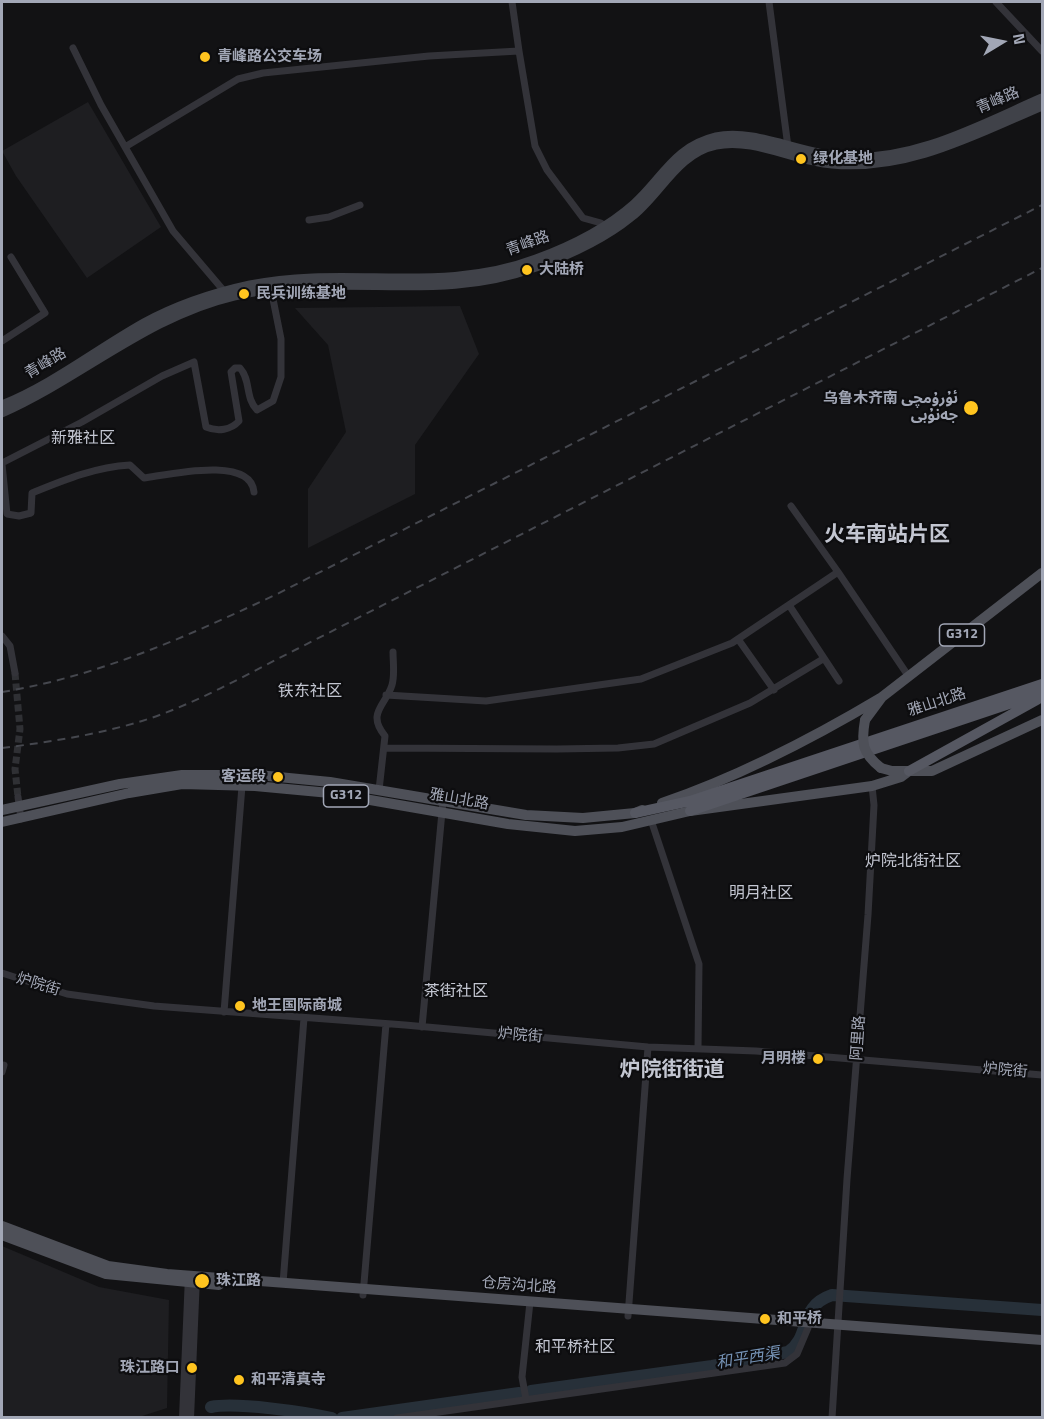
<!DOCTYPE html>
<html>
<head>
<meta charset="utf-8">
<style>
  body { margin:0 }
  #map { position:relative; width:1044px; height:1419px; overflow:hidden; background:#121214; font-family:"Titillium Web",sans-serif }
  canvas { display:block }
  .frame { position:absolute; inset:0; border:3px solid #a2a7b6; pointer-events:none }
  .north { position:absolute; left:972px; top:12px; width:60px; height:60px; -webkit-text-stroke:4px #0d0d0f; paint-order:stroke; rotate:80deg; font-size:16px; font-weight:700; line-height:24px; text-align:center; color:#a2a7b6 }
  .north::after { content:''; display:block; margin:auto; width:21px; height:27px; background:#a2a7b6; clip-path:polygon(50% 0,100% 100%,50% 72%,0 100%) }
</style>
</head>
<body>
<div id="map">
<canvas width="1044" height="1419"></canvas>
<div class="frame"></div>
<div class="north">N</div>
</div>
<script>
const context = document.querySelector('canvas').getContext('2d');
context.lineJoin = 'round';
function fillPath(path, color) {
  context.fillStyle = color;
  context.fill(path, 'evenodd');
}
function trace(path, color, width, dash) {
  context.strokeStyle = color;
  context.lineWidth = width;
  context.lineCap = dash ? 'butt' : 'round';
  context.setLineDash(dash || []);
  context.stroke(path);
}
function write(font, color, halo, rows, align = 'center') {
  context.font = font + ' "Titillium Web","Noto Sans Arabic","Noto Sans SC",sans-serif';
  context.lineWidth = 4.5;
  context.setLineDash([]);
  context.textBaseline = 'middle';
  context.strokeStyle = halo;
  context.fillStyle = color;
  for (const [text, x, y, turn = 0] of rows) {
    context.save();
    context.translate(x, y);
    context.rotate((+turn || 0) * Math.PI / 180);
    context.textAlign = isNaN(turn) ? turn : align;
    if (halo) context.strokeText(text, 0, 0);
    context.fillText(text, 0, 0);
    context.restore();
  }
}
fillPath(new Path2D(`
  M88 102 161 227 87 278 16 176 2 151Z
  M460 306 479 354 415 445V494L308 548V489L346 432 328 345 295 308Z
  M2 1246 99 1287 169 1300 167 1408 139 1417H2Z`), '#1e1e21');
trace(new Path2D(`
  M531 1391 712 1366 788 1352C812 1336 797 1307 832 1295L1042 1310
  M211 1407C236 1402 305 1412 332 1418
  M342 1418 519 1393`), '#273039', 12);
trace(new Path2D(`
  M15 673 20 729 15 769 18 797`), '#2f3034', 7, [7, 3.5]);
trace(new Path2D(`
  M512 2 519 51
  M769 2 788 147
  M996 2 1042 51
  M73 48 101 105 173 231 224 291 225 295
  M125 147 238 79 263 73 429 56 519 51 535 146 547 170 583 218 601 223 605 229
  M309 220 329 217 360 205
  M2 341 45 313 11 257
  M2 463 82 422 162 376 194 362 206 427C218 432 231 430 239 421L231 372 235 368H240C251 380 245 398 257 410L273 401 281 377V339L271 289
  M2 464 7 514 19 516 31 513 32 493C64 480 95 467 130 465L144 478C167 475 251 455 254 492
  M791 506 838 572 909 677
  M789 605 839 681
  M2 636 10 646 15 673
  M738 639 774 690
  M386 695 486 701 641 679 732 643 838 572
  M385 748 557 749 618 748 654 744 750 703 823 659
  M379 790 385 736C366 713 386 705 392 685 395 675 393 662 393 652
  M18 797 21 819
  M651 820 699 964 698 1049
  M2 973 67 994 154 1006 405 1025 648 1047 756 1051 1042 1075
  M224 1012 242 786
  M422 1027 443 801
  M2 1072 4 1065
  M283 1283 304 1018
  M363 1295 386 1024
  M628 1316 648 1047
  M526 1399 522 1377 530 1302
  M397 1418 785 1363 797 1354 808 1328
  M832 1418 847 1179 868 915 874 805 872 786`), '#333339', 7);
trace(new Path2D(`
  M183 1418 189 1276
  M190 1418 196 1277`), '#333339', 8);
trace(new Path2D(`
  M2 405C52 385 96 350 144 323 177 305 213 293 250 285 347 265 441 295 536 259 571 246 606 229 634 204 663 178 674 147 716 137 753 128 804 155 844 157 914 162 980 125 1042 98
  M2 413C81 378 148 316 234 296 257 291 282 287 306 286 387 282 457 296 536 267 569 255 604 239 631 217 660 195 677 153 716 145 754 137 794 161 832 164 908 171 974 135 1042 106`), '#404249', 9);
trace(new Path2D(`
  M865 720 882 697 1042 573
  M881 768 892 771H932L1042 720
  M662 803C735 778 815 737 882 697
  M2 810 120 784 182 775H258L330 782 526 815 583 818 635 813 642 810
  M2 822 129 793 182 784 255 786 330 793 508 824 575 831 622 827 690 811 872 786 901 777 909 771
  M2 1226 108 1266 167 1274 1042 1340
  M2 1235 106 1274 219 1285`), '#4e5058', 10);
trace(new Path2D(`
  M909 771 1037 700
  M690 811 1042 693
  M635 813 690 801 1042 684`), '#565862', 10);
trace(new Path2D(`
  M2 692C100 676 188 636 277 594L1042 205
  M2 748C49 742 96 735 142 721 196 704 247 674 297 649L1042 268`), '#45474e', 2, [8, 6]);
trace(new Path2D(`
  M865 720C861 743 862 753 881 768`), '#4e5058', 10);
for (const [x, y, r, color] of [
  [205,57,6,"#ffc41f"],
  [801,159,6,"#ffc41f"],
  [527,270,6,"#ffc41f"],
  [244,294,6,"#ffc41f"],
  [971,408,8,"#ffc41f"],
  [278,777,6,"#ffc41f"],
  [240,1006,6,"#ffc41f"],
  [818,1059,6,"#ffc41f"],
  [202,1281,8,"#ffc41f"],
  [765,1319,6,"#ffc41f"],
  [192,1368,6,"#ffc41f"],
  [239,1380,6,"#ffc41f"]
]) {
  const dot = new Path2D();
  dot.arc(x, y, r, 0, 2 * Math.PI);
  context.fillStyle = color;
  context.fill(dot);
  trace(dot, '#0d0d0f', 2);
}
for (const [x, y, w] of [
  [962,635,45],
  [346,796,45]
]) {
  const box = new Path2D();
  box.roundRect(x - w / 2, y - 11, w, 22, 4.5);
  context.fillStyle = '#0d0d0f';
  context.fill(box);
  trace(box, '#a2a7b6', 1.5);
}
write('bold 14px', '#a2a7b6', null, [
  ["G312",962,635],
  ["G312",346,796]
]);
write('bold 15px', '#a2a7b6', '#0d0d0f', [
  ["青峰路公交车场",217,57],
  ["绿化基地",813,159],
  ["大陆桥",539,270],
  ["民兵训练基地",256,294],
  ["乌鲁木齐南 ئۇرۇمچى",958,399,"right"],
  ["جەنۇبى",958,416,"right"],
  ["客运段",266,777,"right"],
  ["地王国际商城",252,1006],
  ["月明楼",806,1059,"right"],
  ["珠江路",216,1281],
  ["和平桥",777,1319],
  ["珠江路口",180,1368,"right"],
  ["和平清真寺",251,1380]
], 'left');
write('15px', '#a2a7b6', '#0d0d0f', [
  ["青峰路",998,101,-23],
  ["青峰路",528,244,-20],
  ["青峰路",46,364,-31],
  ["雅山北路",937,703,-18],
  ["雅山北路",459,800,10],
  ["炉院街",38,985,17],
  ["炉院街",520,1036,5],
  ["阿里路",859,1038,-86],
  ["炉院街",1005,1071,5],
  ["仓房沟北路",519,1286,4]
]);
write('16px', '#c3c6d1', '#0d0d0f', [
  ["新雅社区",83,439],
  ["铁东社区",310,692],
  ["炉院北街社区",913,862],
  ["明月社区",761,894],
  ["茶街社区",456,992],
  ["和平桥社区",575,1348]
]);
write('italic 16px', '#7592b5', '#0d0d0f', [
  ["和平西渠",748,1359,-9]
]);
write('bold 21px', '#c3c6d1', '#0d0d0f', [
  ["火车南站片区",887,536],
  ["炉院街街道",672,1071]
]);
</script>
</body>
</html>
